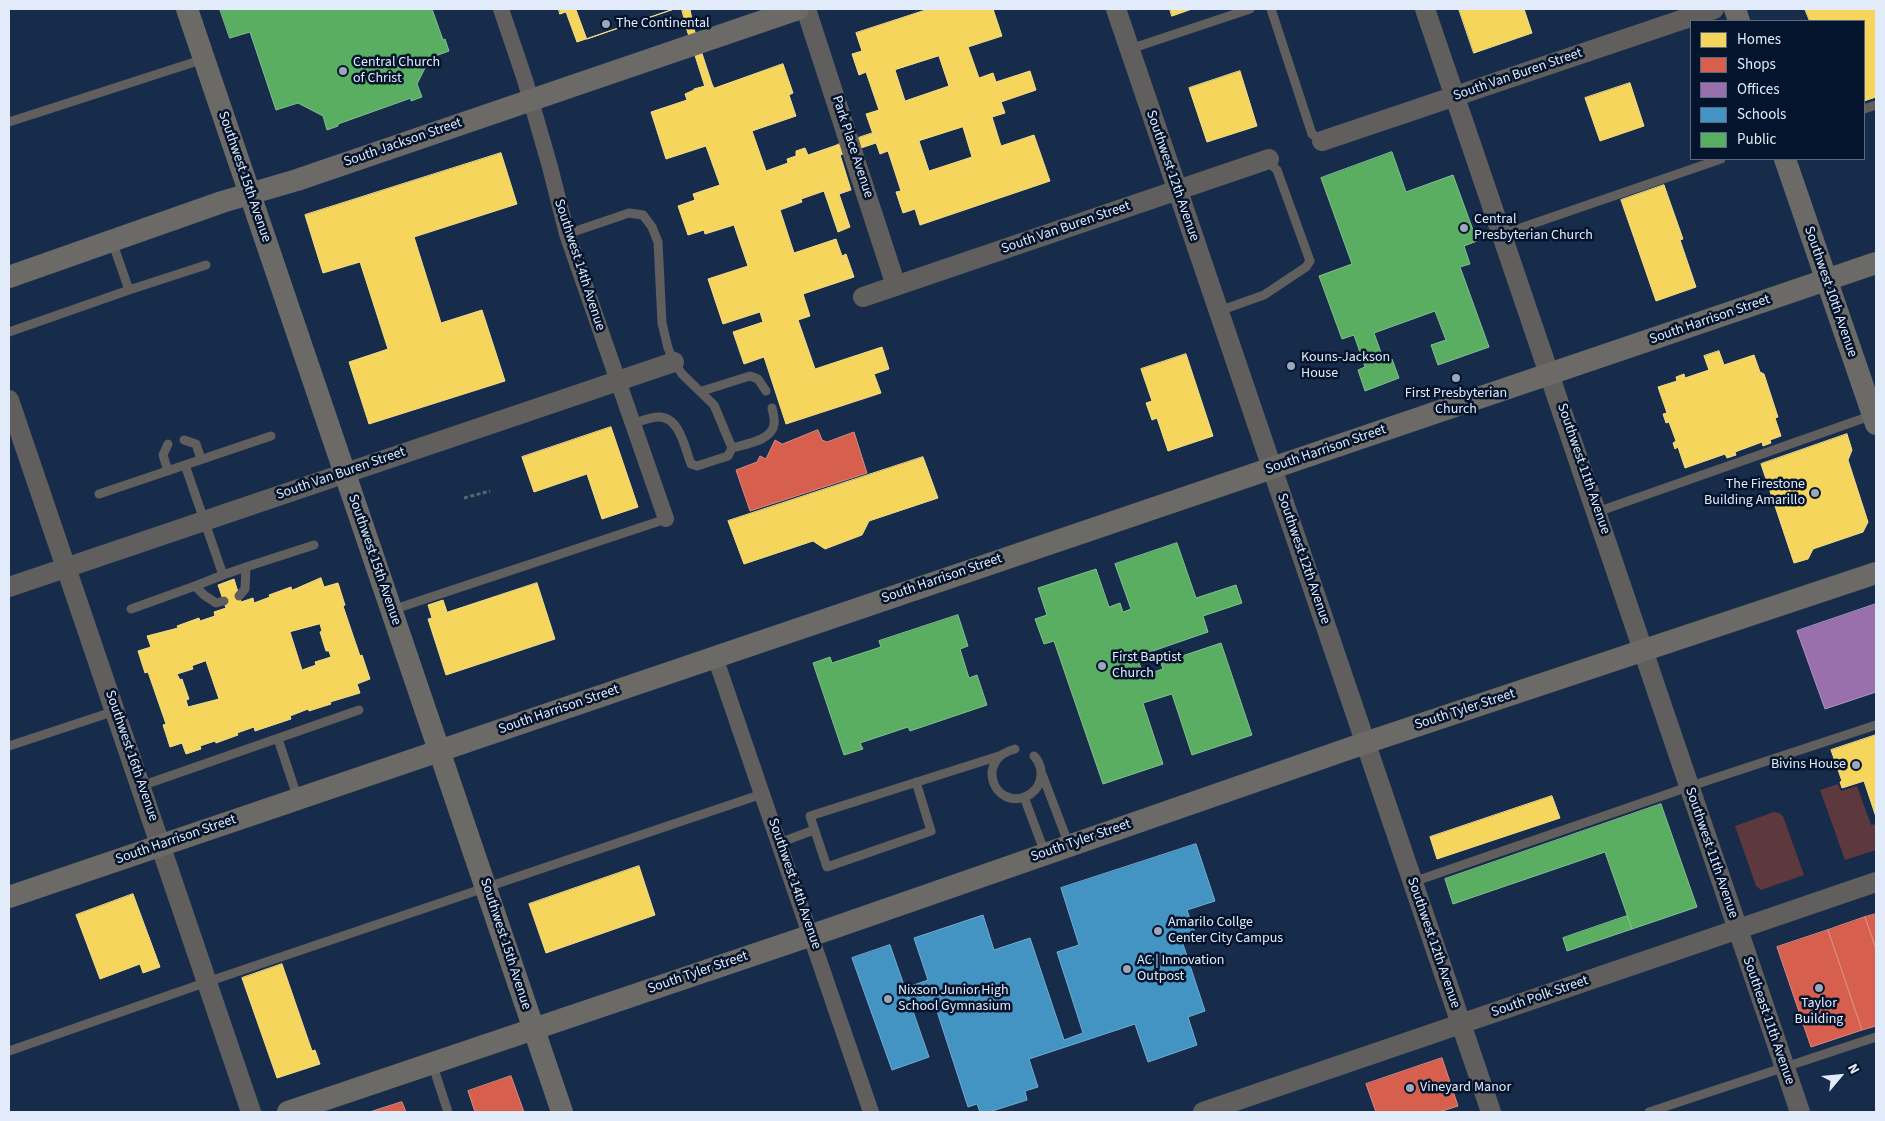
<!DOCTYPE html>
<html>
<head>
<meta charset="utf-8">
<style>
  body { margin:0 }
  #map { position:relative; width:1885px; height:1121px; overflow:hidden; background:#172c4b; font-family:"Source Sans 3",sans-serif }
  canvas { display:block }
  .frame { position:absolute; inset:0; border:10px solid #e1ebf9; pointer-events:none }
  .legend { position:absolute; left:1690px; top:20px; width:175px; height:140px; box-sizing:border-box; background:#05142d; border:1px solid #5d6a7f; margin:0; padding:6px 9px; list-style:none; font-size:15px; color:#e1ebf9 }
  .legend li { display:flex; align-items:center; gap:10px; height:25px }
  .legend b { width:25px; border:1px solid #5d6a7f }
  .north { position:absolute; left:1815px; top:1051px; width:50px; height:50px; -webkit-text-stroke:4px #05142d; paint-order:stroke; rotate:62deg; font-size:14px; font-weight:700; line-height:20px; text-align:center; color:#e1ebf9 }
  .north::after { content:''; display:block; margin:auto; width:18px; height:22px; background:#e1ebf9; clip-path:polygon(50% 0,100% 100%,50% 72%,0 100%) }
</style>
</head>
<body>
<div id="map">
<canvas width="1885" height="1121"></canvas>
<div class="frame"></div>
<ul class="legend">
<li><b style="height:14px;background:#f6d55c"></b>Homes</li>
<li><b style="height:14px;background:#d6604d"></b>Shops</li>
<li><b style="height:14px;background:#9970ab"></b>Offices</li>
<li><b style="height:14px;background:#4393c3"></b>Schools</li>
<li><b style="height:14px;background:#5aae61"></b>Public</li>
</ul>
<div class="north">N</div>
</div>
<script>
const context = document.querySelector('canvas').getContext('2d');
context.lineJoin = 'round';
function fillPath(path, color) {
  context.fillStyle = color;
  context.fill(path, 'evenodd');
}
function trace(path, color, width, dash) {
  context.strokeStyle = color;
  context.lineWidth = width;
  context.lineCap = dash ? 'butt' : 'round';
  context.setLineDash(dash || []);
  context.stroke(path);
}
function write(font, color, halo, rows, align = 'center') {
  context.font = font + ' "Source Sans 3",sans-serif';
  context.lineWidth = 5;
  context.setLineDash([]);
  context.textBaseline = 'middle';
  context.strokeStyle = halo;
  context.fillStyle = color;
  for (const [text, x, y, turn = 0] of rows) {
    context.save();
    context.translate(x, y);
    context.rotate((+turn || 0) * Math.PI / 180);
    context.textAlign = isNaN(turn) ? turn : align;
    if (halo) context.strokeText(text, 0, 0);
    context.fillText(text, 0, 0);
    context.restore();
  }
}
fillPath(new Path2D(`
  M1838 784 1841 791 1857 786 1871 825 1876 824V850L1845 860 1820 790Z
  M1774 812 1779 813 1783 816 1804 875 1761 890 1756 886 1735 826Z`), '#5d383d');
const homes = new Path2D(`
  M559 9H674L577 42 566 12 560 14Z
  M576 9H674L587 39Z
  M682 9H690L693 26 712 84 705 87 686 27Z
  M929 9H993L1002 36 968 47 979 78 993 73 996 82 1030 71 1036 90 1001 102 1005 113 992 117 1001 146 1034 135 1050 181 920 225 915 209 903 213 896 192 901 191 888 151 880 154 866 114 879 110 866 72 859 75 852 54 862 51 856 33ZM939 56 949 86 905 101 895 70ZM963 127 972 157 929 171 919 141Z
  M1170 9H1192L1172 16Z
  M1459 9H1524L1532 33 1474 53Z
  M1805 9H1876V97L1864 101V21H1810Z
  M783 64 793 93 789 95 796 116 752 131 766 171 788 163 787 159 796 156V151L805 148 808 155 837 145 851 190 839 194 850 227 838 232 824 191 801 199 802 202 780 210 794 253 836 239 842 256 846 254 854 277 803 294 810 316 798 320 815 369 882 347 889 369 874 374 881 393 786 424 764 357 744 364 733 332 763 322 760 312 723 324 708 279 748 266 734 225 705 234 704 230 688 235 678 206 695 200 693 194 720 185 706 146 666 159 651 112 687 100 685 94 694 90V89L712 84 714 88Z
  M1240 71 1257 126 1207 142 1189 88Z
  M1630 83 1644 126 1600 141 1585 98Z
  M873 133 876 143 840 155 837 145Z
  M501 153 517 204 414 237 441 323 482 310 505 381 369 424 349 362 388 349 360 262 323 273 305 215Z
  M1664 185 1683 239 1680 240 1696 287 1656 301 1621 200Z
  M1719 351 1724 365 1754 355 1760 372 1764 374 1778 417 1775 418 1781 436 1770 440 1771 443 1763 446 1762 442 1735 452 1736 455 1727 458 1725 454 1685 468 1678 447 1675 449 1673 443 1676 441 1669 422 1666 423 1663 414 1667 413 1658 387 1677 381 1676 377 1684 374 1685 378 1709 370 1704 356Z
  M1186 354 1213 436 1168 451 1157 418 1152 420 1146 403 1152 401 1141 369Z
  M611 427 638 507 602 519 587 474 534 492 522 457Z
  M1847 434 1852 450 1848 460 1868 522 1863 532 1813 549 1808 559 1794 563 1761 464Z
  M923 457 938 498 869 521 862 535 825 549 813 541 744 564 728 521Z
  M321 578 324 587 338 583 345 605 343 606 360 656 362 655 370 679 357 684 360 693 330 702 331 704 309 711 308 709 290 716 291 719 255 731 254 727 237 733 238 735 216 743 215 741 200 746 201 749 186 754 182 743 170 747 163 725 166 724 148 672 145 673 138 651 151 647 147 636 178 628 177 626 199 618 200 621 215 616 214 612 226 608 218 585 234 579 241 602 253 598 254 603 270 597 269 595 291 587 292 590ZM320 624 322 631 320 632 326 651H329L331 657 315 662 316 665 302 670 290 632ZM206 661 219 699 188 707 186 700 189 699 182 679 180 680 177 674 193 669 192 666Z
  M537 583 555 639 446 675 428 619 432 618 428 605 443 600 447 612Z
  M1876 735V817L1864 781 1842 788 1840 782 1842 781 1831 750Z
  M1552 796 1560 818 1437 859 1430 837Z
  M639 866 655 915 546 953 529 904Z
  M133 894 160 967 143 973 140 964 100 979 76 915Z
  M282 964 312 1051 315 1050 320 1064 277 1078 242 978Z`);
fillPath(homes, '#f6d55c');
trace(homes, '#f0dc8b', 1);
const shops = new Path2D(`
  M818 430 822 440 827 442 854 432 867 473 750 511 736 470 757 462 760 456 766 459 775 440 782 444Z
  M1876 914V949L1865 917Z
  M1865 917 1876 949V1026L1862 1030 1828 930Z
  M1828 930 1862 1030 1811 1047 1777 947Z
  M1442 1058 1458 1106 1439 1112H1376L1366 1084Z
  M511 1076 524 1112H475L468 1091Z
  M402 1102 406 1112H370Z`);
fillPath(shops, '#d6604d');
trace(shops, '#d98a81', 1);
const offices = new Path2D(`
  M1876 604V692L1825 709 1797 631Z`);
fillPath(offices, '#9970ab');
trace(offices, '#af95c2', 1);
const schools = new Path2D(`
  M1196 844 1215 901 1187 910 1195 933 1181 938 1205 1011 1188 1017 1197 1045 1148 1062 1135 1024 1029 1059 1038 1087 1025 1091 1027 1100 989 1112H980L977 1104 968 1107 934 1002 912 1010 905 988 928 980 914 938 983 915 994 950 1030 938 1064 1040 1083 1033 1057 952 1079 945 1061 888Z
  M890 945 929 1057 892 1070 852 958Z`);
fillPath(schools, '#4393c3');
trace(schools, '#72add3', 1);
const public = new Path2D(`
  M220 9H432L443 40 445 39 449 51 430 58 417 84 422 97 411 101V98L338 124V126L327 130 323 116 298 103 276 110 250 32 230 38Z
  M1392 152 1406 192 1453 175 1477 241 1464 246 1470 264 1460 267 1489 347 1438 365 1431 345 1446 340 1435 311 1374 333 1384 361 1392 359 1399 378 1365 391 1358 370 1365 367 1354 335 1342 339 1319 276 1352 264 1321 178Z
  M1177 543 1196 598 1236 585 1242 603 1203 616 1208 632 1144 654 1146 660 1139 663 1144 675 1163 669 1161 663 1221 643 1252 735 1192 755 1172 694 1143 703 1163 764 1103 784 1054 641 1044 644 1035 619 1047 615 1038 588 1096 569 1109 607 1120 603 1123 612 1131 609 1115 564Z
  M958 615 968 646 960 649 969 678 977 675 987 705 910 731 908 727 860 743 863 749 844 755 813 663 830 657 832 663 881 647 879 641Z
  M1661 804 1697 907 1632 929 1605 852 1453 904 1445 879Z
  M1627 916 1632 929 1567 951 1563 938Z`);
fillPath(public, '#5aae61');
trace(public, '#82c08f', 1);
trace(new Path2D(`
  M464 498 490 491`), '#5d636c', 3, [4, 2.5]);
trace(new Path2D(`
  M1271 9 1312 134 1322 141
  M1130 49 1250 9
  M1864 109 1876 105
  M9 122 204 59
  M567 234 629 213 643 215 652 227 658 242 662 323 668 348 674 362 682 374 714 405 732 448 728 456 697 466 691 464C685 449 680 417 659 417 650 417 641 421 632 424
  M1503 234 1721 159
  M112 241 129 290 206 265
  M1219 311 1264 295 1306 267 1310 261 1277 170 1266 160
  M9 332 129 290
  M702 391 750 376 758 379 766 391
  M184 440 196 444 201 459
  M732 448C745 444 772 441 774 424 775 419 773 413 772 408
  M185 465 271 436
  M168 471 163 455 168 444
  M99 494 185 465 223 575 195 586 204 595 216 603 224 601
  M1597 512 1873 415
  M246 567 314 545
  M223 575 246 567 245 589 239 596
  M131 609 195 586
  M392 610 666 519
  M278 739 298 799
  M9 746 115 711
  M1015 749C975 759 993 808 1025 797 1032 794 1038 788 1040 781 1043 772 1040 762 1034 756
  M1042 774 1069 845
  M916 782 931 831 827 867 810 816 999 756
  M141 786 359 710
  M1024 797 1045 853
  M779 843 814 830
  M1413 882 1688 787 1876 725
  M9 1051 207 982 762 794
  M432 1063 448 1112
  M1649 1112 1876 1037`), '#605f5d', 9);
trace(new Path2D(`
  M501 9 525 80 550 167 567 234 666 519
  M715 657 871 1112`), '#605f5d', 16);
trace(new Path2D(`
  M806 9 896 286
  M1116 9 1491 1112
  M1425 9 1800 1112
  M1322 141 1714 9
  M863 297 1269 159
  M9 400 251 1112
  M9 587 674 362
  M1203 1112 1876 882`), '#605f5d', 20);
trace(new Path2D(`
  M187 9 562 1112
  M1735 9 1739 21
  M1785 159 1876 424
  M9 277 222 202 297 180 798 9
  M9 897 1876 263
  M288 1112 830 929 1365 743 1876 573`), '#6c6a66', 22);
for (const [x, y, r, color] of [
  [606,24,5,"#9aa8bc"],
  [343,71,5,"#9aa8bc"],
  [1464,228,5,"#9aa8bc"],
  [1291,366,5,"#9aa8bc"],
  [1456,378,5,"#9aa8bc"],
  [1815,493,5,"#9aa8bc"],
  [1102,666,5,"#9aa8bc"],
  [1856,765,5,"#9aa8bc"],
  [1158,931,5,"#9aa8bc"],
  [1127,969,5,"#9aa8bc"],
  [1819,988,5,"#9aa8bc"],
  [888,999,5,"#9aa8bc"],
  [1410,1088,5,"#9aa8bc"]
]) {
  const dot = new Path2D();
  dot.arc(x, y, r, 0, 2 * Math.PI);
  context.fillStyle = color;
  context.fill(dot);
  trace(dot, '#05142d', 2);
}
write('14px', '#e1ebf9', '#05142d', [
  ["The Continental",616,24],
  ["Central Church",353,63],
  ["of Christ",353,79],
  ["Central",1474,220],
  ["Presbyterian Church",1474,236],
  ["Kouns-Jackson",1301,358],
  ["House",1301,374],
  ["First Presbyterian",1456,394,"center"],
  ["Church",1456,410,"center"],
  ["The Firestone",1805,485,"right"],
  ["Building Amarillo",1805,501,"right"],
  ["First Baptist",1112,658],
  ["Church",1112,674],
  ["Bivins House",1846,765,"right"],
  ["Amarilo Collge",1168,923],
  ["Center City Campus",1168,939],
  ["AC | Innovation",1137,961],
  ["Outpost",1137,977],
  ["Nixson Junior High",898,991],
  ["School Gymnasium",898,1007],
  ["Taylor",1819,1004,"center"],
  ["Building",1819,1020,"center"],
  ["Vineyard Manor",1420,1088]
], 'left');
write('14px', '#e1ebf9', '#05142d', [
  ["South Van Buren Street",1518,75,-19],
  ["South Jackson Street",403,143,-19],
  ["Park Place Avenue",852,147,72],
  ["Southwest 12th Avenue",1172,176,71],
  ["Southwest 15th Avenue",244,177,71],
  ["South Van Buren Street",1066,228,-19],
  ["Southwest 14th Avenue",579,265,72],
  ["Southwest 10th Avenue",1830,292,71],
  ["South Harrison Street",1710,320,-19],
  ["South Harrison Street",1326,450,-19],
  ["Southwest 11th Avenue",1583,469,71],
  ["South Van Buren Street",341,474,-19],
  ["Southwest 12th Avenue",1303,559,71],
  ["Southwest 15th Avenue",374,560,71],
  ["South Harrison Street",942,579,-19],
  ["South Harrison Street",559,710,-19],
  ["South Tyler Street",1465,710,-18],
  ["Southwest 16th Avenue",131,756,71],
  ["South Harrison Street",176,840,-19],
  ["South Tyler Street",1081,841,-19],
  ["Southwest 11th Avenue",1711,853,71],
  ["Southwest 14th Avenue",794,884,71],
  ["Southwest 12th Avenue",1433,943,71],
  ["Southwest 15th Avenue",505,944,72],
  ["South Tyler Street",698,973,-19],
  ["South Polk Street",1540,997,-19],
  ["Southeast 11th Avenue",1768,1021,71]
]);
</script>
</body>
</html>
